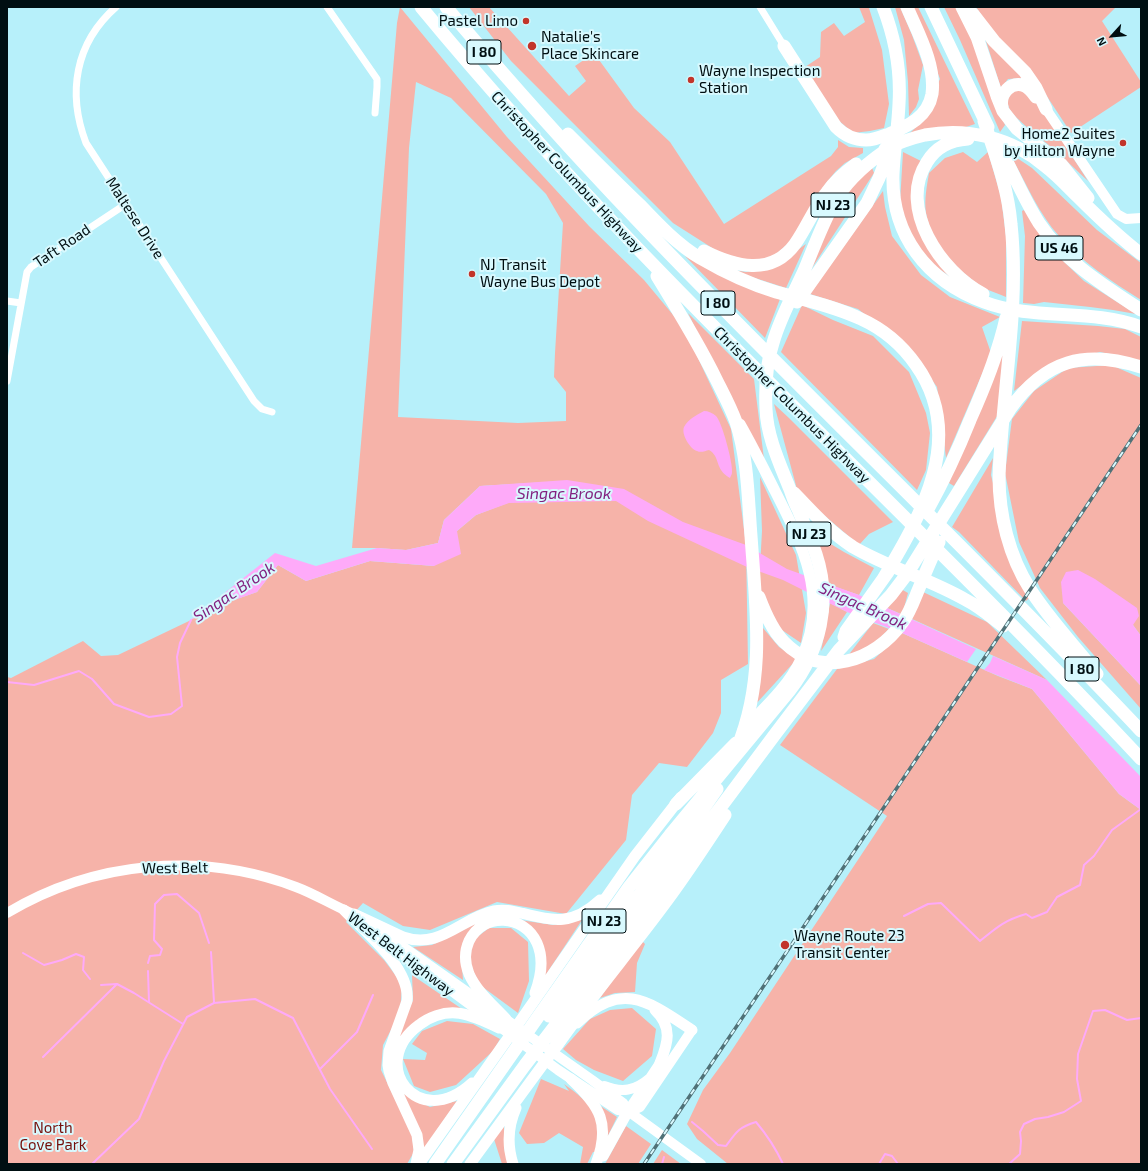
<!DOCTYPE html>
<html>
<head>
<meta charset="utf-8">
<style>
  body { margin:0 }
  #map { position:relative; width:1148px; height:1171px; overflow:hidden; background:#b7f0fa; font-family:"Exo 2",sans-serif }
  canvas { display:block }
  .frame { position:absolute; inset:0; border:8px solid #000f12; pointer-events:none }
  .north { position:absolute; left:1092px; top:16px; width:40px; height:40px; -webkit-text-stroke:3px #d8f9fe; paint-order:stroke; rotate:243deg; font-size:11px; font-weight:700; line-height:16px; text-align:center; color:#000f12 }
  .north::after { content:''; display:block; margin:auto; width:14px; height:18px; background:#000f12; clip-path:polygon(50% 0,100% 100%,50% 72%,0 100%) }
</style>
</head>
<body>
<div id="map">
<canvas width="1148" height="1171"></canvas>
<div class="frame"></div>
<div class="north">N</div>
</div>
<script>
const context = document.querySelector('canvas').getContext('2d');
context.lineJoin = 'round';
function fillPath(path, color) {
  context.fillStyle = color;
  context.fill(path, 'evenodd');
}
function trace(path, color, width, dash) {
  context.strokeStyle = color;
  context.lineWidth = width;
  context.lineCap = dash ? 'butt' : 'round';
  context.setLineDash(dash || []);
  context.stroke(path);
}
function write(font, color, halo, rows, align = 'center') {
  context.font = font + ' "Exo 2",sans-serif';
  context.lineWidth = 4;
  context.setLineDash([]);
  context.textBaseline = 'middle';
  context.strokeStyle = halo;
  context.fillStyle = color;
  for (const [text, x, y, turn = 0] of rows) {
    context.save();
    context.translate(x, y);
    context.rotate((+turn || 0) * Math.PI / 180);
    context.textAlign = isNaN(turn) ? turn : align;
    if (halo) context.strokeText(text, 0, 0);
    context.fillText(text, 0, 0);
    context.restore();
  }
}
fillPath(new Path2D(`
  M400 7 507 137 589 226 644 280 684 328 731 429 746 545 748 664 721 680V713L713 733 687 767 659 763 632 795 626 840 566 914 497 902 430 930 403 926 363 903 346 922 384 960 396 976 402 987 400 1013 383 1045 381 1070 412 1134 414 1152 407 1164H7V677L11 678 83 641 101 656 118 655 189 621 214 607 257 592 278 565 306 581 370 561 434 566 457 531 476 515 565 481 480 486 444 520 438 543 406 550 377 548H352L397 23ZM416 82 451 98 546 194 563 223 555 353 554 377 566 392V421L518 423 398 417 409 148Z
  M469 7H489L569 96 586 81 575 66 594 53 634 108 670 142 724 224 831 156 838 147V140L849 147 863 148V153L845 163 836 171 826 183 791 241 774 256 756 261 728 258 673 223 511 61Z
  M859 7 869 8 882 50 889 104 884 128 870 131 853 133 837 119 805 67 820 57 821 32 834 23 844 36 865 22Z
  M895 7H900L912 35 923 65 918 90 919 99 916 107 909 116 908 82 904 40Z
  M913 7H918L975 124 966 127 910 133 917 126 940 79Z
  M944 7H955L964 19 1005 125 1000 132 960 40Z
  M976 7H1116L1102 21 1141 82V87L1071 133 1027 66 994 34Z
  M985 38 1023 78 1008 79 1001 88Z
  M1018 88 1035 99 1088 181C1077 171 1067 161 1056 151 1047 143 1012 117 1009 108 1005 98 1011 94 1018 88Z
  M903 152 921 161 913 196 952 278 935 266 917 245 906 225 900 202Z
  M963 152 977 162 988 152 1001 197 1006 236V297C1000 294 992 292 986 289 958 272 932 246 926 213 924 200 927 185 929 173L945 158Z
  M1014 156 1032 168 1097 230 1141 263V300C1111 281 1082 262 1059 236 1039 214 1027 185 1013 160Z
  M871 165 874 173 808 274 840 201Z
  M883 191 885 207 892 236 921 275 950 297 1000 317 982 327 991 353 946 458 937 387 912 352 858 309 810 294Z
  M1024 210 1062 260 1084 281 1136 314 1113 310 1090 307 1044 302 1034 304 1023 303 1025 236 1022 211Z
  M806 244 786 288 727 269 746 272 771 268Z
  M685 256 741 284 780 299 765 338Z
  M802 305 833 320 873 336 909 372 926 413 930 433 926 470 917 490 781 352Z
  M688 313 754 379 764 459 729 398Z
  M1022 321 1098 326 1125 329 1141 337V363L1130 358 1100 352 1049 365 1014 391Z
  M1005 333 999 413 954 486 949 483Z
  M1111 365 1141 378V636L1133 625 1063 603 1141 686V709L1078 637 1040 588 1019 542 1005 473 1012 419 1034 391 1068 368Z
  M774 404 789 418 893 522 869 534 859 545 798 493Z
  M993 458 991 475 995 491 1030 597 1026 601 959 532 952 527Z
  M760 477 796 555 806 613 801 643 776 626 759 585 762 531Z
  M816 535 844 552 874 568 859 595 827 584Z
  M901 589 908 593 903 612 901 614 887 608Z
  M923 592 987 622 1047 680 912 619Z
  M830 603 847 612 821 651Z
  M873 623 889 629 873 645 847 657Z
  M763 628 779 647 797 659 754 706 761 666Z
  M902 633 998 676 1032 689 1119 794 1141 810V1164H728L697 1139 687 1124 703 1090 730 1053 887 816 780 745 837 669 874 659Z
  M520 920 553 925 582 920 543 979V951Z
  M477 923 461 951 463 980 413 947 432 945Z
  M489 928H511L528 942 529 981 518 1013 480 985 470 965 472 941Z
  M641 940 645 944 637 963 635 992 615 993 600 998Z
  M412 975 465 1011H442L395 1042 413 1000Z
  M632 1008 656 1029 652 1056 623 1081 594 1070 576 1060 563 1049 590 1019 610 1010Z
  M447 1021 473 1024 500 1039 493 1051 456 1085 430 1092 414 1086 403 1059 425 1060 427 1053 412 1044 422 1031Z
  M541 1079 569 1091 564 1084C578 1094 597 1108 598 1127 599 1135 597 1144 597 1152H593L587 1164H580L583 1147 559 1133 544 1143 527 1144 519 1133Z
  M400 1092 430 1107 457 1101 421 1153Z
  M599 1105 617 1117 606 1140Z
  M504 1126V1148L508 1164H502L494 1139Z
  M626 1126 651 1144 638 1164H605Z
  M662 1150 681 1164H653Z`), '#f6b3a9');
fillPath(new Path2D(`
  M704 411C708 411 713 413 716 416 722 422 733 463 732 472 732 475 731 475 730 478 714 469 721 457 709 450 705 451 701 453 697 451 690 449 681 434 684 427 688 419 697 415 704 411Z
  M567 480 624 489 683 522 746 545 787 569 859 595 976 649 967 662 902 633 847 612 783 580 747 567 648 521 616 501 509 503 476 515 457 531 461 554 434 566 370 561 306 581 278 565 257 592 214 607 189 621 275 553 316 566 377 548 406 550 438 543 444 520 480 486Z
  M1078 570 1095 579 1137 608 1139 616 1133 625 1141 636V686L1063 603 1061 582 1066 572Z
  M993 656 1047 680 1141 777V810L1119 794 1032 689 984 670 990 663Z`), '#feaaf9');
trace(new Path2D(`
  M7 682 34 685 79 671 92 679 114 704 149 717 171 714 182 706 177 657 180 643 191 620
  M904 916 928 904 941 903 980 941C997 927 1005 920 1026 914L1032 918 1047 912 1057 897 1080 885 1084 865 1094 856 1112 830 1141 809
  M211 952 214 1002
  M23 953 44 965 62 960 76 954 84 957 83 970 90 979
  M148 963 150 956 160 955 162 949 154 940 155 904 164 895 177 894 199 913 209 943
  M148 971 149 1002
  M101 985 117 984 134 993 183 1024
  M43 1057 117 984
  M320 1069 357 1032 373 995
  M692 1122 703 1131 718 1145 726 1146C736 1132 739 1127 756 1122 767 1135 776 1149 783 1164
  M92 1164 139 1119 164 1061 187 1017 214 1003 255 999 293 1018 330 1089 372 1149
  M662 1164 664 1157
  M879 1164 885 1154 892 1156 898 1164
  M1009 1164 1020 1154 1021 1141 1020 1132 1024 1124 1035 1119 1048 1117 1064 1112 1081 1101 1077 1079 1078 1054 1093 1011 1105 1010 1127 1020 1141 1018`), '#feaaf9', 2);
trace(new Path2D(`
  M116 7C75 43 67 93 86 143L254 401 262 409 272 412
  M327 7 377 79V87L375 113
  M760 7 784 46
  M7 301 21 303
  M7 381 27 272 31 267 126 204`), '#fff', 7);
trace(new Path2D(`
  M1046 109 1117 214 1126 219 1141 218
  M7 913C94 861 201 851 296 887 315 894 332 905 351 913
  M378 929 592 1080 623 1103 628 1111 701 1164
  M395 949 558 1070 618 1110C627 1111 632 1112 640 1107L692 1030
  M604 1086C622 1093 635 1091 650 1078
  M628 1111 660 1063`), '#fff', 10);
trace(new Path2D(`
  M740 424C752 445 763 467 774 489 802 544 830 598 801 659 788 687 764 708 743 730
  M344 910C365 932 411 968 407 1001L389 1051 388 1065 389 1071 393 1083 417 1135 419 1150 416 1164
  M354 914 403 937C440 950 461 918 494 911 503 909 512 911 521 913 554 921 572 926 600 900
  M655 1010C673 1027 668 1043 660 1063
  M506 1019C493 1005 477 992 469 974 465 964 464 952 469 941 483 912 524 914 537 943 544 959 541 977 535 993
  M577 1023C622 980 648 1001 692 1030
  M571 1079C600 1106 611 1124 596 1164
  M472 1083C417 1133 367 1063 419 1025 429 1017 443 1012 456 1013 471 1014 486 1022 499 1028
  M603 1156 628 1111
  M419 1164 523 1017 635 856 681 797
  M470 1164 561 1040
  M513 1164C507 1145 508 1126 516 1108`), '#fff', 11);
trace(new Path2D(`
  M421 7C642 275 904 505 1141 759
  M446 7C508 80 572 152 638 221 803 394 977 557 1141 731
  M883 7C895 38 901 71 899 104 898 128 894 151 893 174 891 235 927 281 984 302 1034 321 1090 308 1141 327
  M931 7 988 127
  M962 7 977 37 997 96 1003 111 1017 129 1061 164 1088 198
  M973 14 994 41 1025 72 1036 88 1046 109
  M784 46 836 127C844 135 854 140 866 140 874 140 881 137 889 134 908 126 928 117 932 94 936 65 918 33 907 7
  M1002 107C999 94 1011 80 1025 86 1029 88 1033 93 1036 97
  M984 121C995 154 1008 188 1011 224 1020 308 1002 392 999 476 999 515 1009 556 1030 589 1049 619 1075 646 1097 674
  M568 134C592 158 616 182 641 206 659 225 678 245 700 258 724 272 749 284 776 292 804 300 834 306 861 319 883 329 902 345 916 365 967 436 922 514 883 579
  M968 139C951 140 936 147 927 162 897 208 941 272 983 294
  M998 144C1012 170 1023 198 1039 223 1065 262 1103 285 1141 310
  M885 149C898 143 912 138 925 135 968 127 1012 138 1045 166 1057 175 1067 186 1078 197 1098 217 1118 236 1141 254
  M704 251C734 266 771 277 795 244 807 227 814 208 827 192 835 181 845 172 856 164
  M657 276C678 310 699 344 717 381 724 395 731 408 736 422 748 459 748 498 751 536 756 609 766 679 737 748
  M797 302 867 203 879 178 890 149
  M794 493C813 513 830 532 853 547 889 568 930 579 966 600 980 607 991 617 1003 626
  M928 509C944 480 958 450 970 420 985 386 998 354 1006 318
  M759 597C765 613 772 630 784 642 821 680 875 661 902 623 909 614 913 603 917 593 924 576 931 559 939 542
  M844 637 846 631 888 572
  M676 804 736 743
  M549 1016 694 822 717 789
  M556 1046C591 996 631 949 667 900 687 873 706 844 725 815
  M435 1164 629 887 670 835 790 690C820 651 832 602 816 554 811 539 804 524 798 509 794 502 792 494 789 487 779 462 767 436 766 409 765 387 766 364 773 343 780 318 793 295 804 271 814 247 823 222 836 199 851 176 870 160 894 145
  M453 1164 525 1065 647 906 776 733 839 650 891 595 907 574 1010 409C1045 360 1085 349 1141 367`), '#fff', 13);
const rail = new Path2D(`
  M644 1164 1141 425`);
trace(rail, '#507177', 3.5);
trace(rail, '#d8f9fe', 2, [6]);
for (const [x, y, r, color] of [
  [526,21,4,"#c2342a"],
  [532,46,5,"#c2342a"],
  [691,80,4,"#c2342a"],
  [1123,143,4,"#c2342a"],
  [472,274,4,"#c2342a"],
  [785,945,5,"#c2342a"]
]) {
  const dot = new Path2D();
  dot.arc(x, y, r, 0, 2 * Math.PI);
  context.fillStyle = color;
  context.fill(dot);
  trace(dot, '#d8f9fe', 1.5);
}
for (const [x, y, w] of [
  [484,52,34],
  [833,205,44],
  [1059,248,48],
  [718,303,34],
  [809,534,44],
  [1082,669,34],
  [604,921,44]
]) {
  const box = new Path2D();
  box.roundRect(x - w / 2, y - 12, w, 24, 3);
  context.fillStyle = '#d8f9fe';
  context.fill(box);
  trace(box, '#000f12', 1);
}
write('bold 14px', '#000f12', null, [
  ["I 80",484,52],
  ["NJ 23",833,205],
  ["US 46",1059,248],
  ["I 80",718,303],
  ["NJ 23",809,534],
  ["I 80",1082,669],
  ["NJ 23",604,921]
]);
write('15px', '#000f12', '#d8f9fe', [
  ["Pastel Limo",518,21,"right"],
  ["Natalie's",541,37],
  ["Place Skincare",541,54],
  ["Wayne Inspection",699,71],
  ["Station",699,88],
  ["Home2 Suites",1115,134,"right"],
  ["by Hilton Wayne",1115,151,"right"],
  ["NJ Transit",480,265],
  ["Wayne Bus Depot",480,282],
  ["Wayne Route 23",794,936],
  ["Transit Center",794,953]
], 'left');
write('15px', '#000f12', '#d8f9fe', [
  ["Christopher Columbus Highway",567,172,47],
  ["Maltese Drive",135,218,57],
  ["Taft Road",62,246,-34],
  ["Christopher Columbus Highway",792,405,45],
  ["West Belt",175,868,-1],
  ["West Belt Highway",401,954,37]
]);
write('15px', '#75100c', '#d8f9fe', [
  ["North",53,1128],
  ["Cove Park",53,1145]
]);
write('italic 16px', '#822280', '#d8f9fe', [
  ["Singac Brook",564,494],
  ["Singac Brook",234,592,-34],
  ["Singac Brook",863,606,24]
]);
</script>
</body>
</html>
